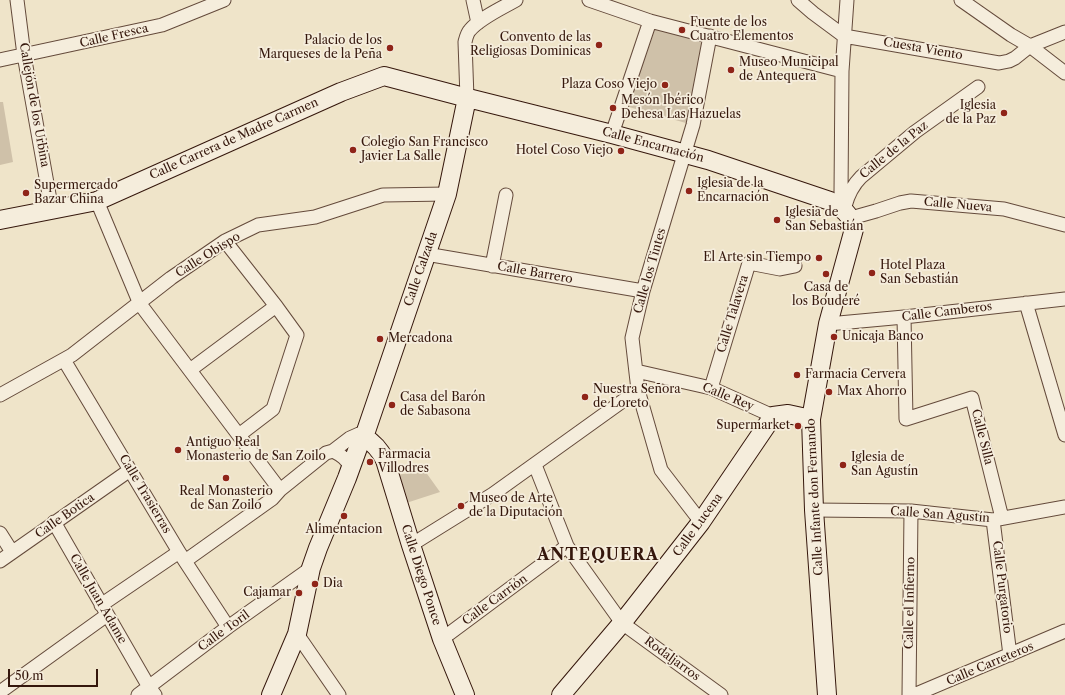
<!DOCTYPE html>
<html>
<head>
<meta charset="utf-8">
<style>
  body { margin:0 }
  #map { position:relative; width:1065px; height:695px; overflow:hidden; background:#efe4c9; font-family:"Libre Caslon Text",serif }
  canvas { display:block }
  .scale { position:absolute; left:8px; top:669px; width:90px; height:18px; box-sizing:border-box; border:2px solid #35170c; border-top:0; padding-left:5px; font-size:12px; line-height:14px; white-space:nowrap; color:#35170c; -webkit-text-stroke:3px #f5eddc; paint-order:stroke }
</style>
</head>
<body>
<div id="map">
<canvas width="1065" height="695"></canvas>
<div class="scale">50 m</div>
</div>
<script>
const context = document.querySelector('canvas').getContext('2d');
context.lineJoin = 'round';
function fillPath(path, color) {
  context.fillStyle = color;
  context.fill(path, 'evenodd');
}
function trace(path, color, width, dash) {
  context.strokeStyle = color;
  context.lineWidth = width;
  context.lineCap = dash ? 'butt' : 'round';
  context.setLineDash(dash || []);
  context.stroke(path);
}
function write(font, color, halo, rows, align = 'center') {
  context.font = font + ' "Libre Caslon Text",serif';
  context.lineWidth = 3.5;
  context.setLineDash([]);
  context.textBaseline = 'middle';
  context.strokeStyle = halo;
  context.fillStyle = color;
  for (const [text, x, y, turn = 0] of rows) {
    context.save();
    context.translate(x, y);
    context.rotate((+turn || 0) * Math.PI / 180);
    context.textAlign = isNaN(turn) ? turn : align;
    if (halo) context.strokeText(text, 0, 0);
    context.fillText(text, 0, 0);
    context.restore();
  }
}
fillPath(new Path2D(`
  M650 21 710 36 693 125 622 105Z
  M0 102H3L13 162 0 165Z
  M425 471 440 492 400 505 389 476Z`), '#cfc1a9');
const street = new Path2D(`
  M17 0 24 55 52 211
  M473 0 478 23
  M589 0 650 21 842 71
  M798 0 813 13 844 36 999 63 1009 61 1015 58 1030 46 1065 32
  M961 0 1011 35 1030 46 1065 73
  M0 60 162 25 224 0
  M467 98 465 42C466 38 467 33 470 30 480 18 502 8 516 0
  M612 134 650 21
  M97 201 140 304 280 490
  M845 206C848 195 852 186 861 177L915 132 978 87
  M840 207 841 193 842 71 847 0
  M851 218 876 211 900 203 911 201 1004 209 1065 225
  M426 254 643 291
  M492 266 506 195
  M1026 303 1065 435
  M904 317 906 419 972 398 1002 518
  M828 324 904 317 1065 299
  M64 360 179 552 228 627
  M190 370 276 306 225 241
  M636 371 711 388 773 416
  M711 388 749 263 780 269 795 266
  M0 395 72 355 171 278 225 241 258 225 315 217 383 195 447 194
  M239 435 273 409 297 335 276 306
  M333 451 350 438 359 434 364 437
  M535 465 567 546 622 623 721 695
  M814 510 911 511 993 520 1065 507
  M993 520 1010 655
  M54 522 149 687 155 695
  M701 522 661 470 638 390 632 338 643 291 693 125 710 36
  M0 533 12 552
  M411 545 493 494 638 390
  M0 561 130 470
  M185 561 272 499 280 490 326 453 333 451C341 455 347 459 351 468
  M101 605 179 552
  M297 634 339 695
  M442 639 567 546
  M0 692 107 615
  M138 695 228 627 311 568
  M909 695 911 511
  M914 695 1065 631`);
const secondary = new Path2D(`
  M0 220 97 201 341 92 384 76 460 96 612 134 708 160 830 201C842 208 852 215 854 229L828 324 811 419 814 510 827 695
  M364 437C374 443 380 450 385 460L411 545 442 639 465 695
  M271 695 297 634 311 568 318 548 347 478 359 445 364 437 447 194 467 98
  M561 695 622 623 701 522 773 416 788 414 811 419`);
trace(street, '#644a3b', 15);
trace(secondary, '#35170c', 20);
trace(street, '#f5eddc', 13);
trace(secondary, '#f5eddc', 18);
for (const [x, y, r, color] of [
  [682,30,4,"#8f2418"],
  [599,45,4,"#8f2418"],
  [390,48,4,"#8f2418"],
  [731,70,4,"#8f2418"],
  [665,85,4,"#8f2418"],
  [613,108,4,"#8f2418"],
  [1004,113,4,"#8f2418"],
  [353,150,4,"#8f2418"],
  [621,151,4,"#8f2418"],
  [689,191,4,"#8f2418"],
  [26,193,4,"#8f2418"],
  [777,220,4,"#8f2418"],
  [819,258,4,"#8f2418"],
  [872,273,4,"#8f2418"],
  [826,274,4,"#8f2418"],
  [834,337,4,"#8f2418"],
  [380,339,4,"#8f2418"],
  [797,375,4,"#8f2418"],
  [829,392,4,"#8f2418"],
  [585,397,4,"#8f2418"],
  [392,405,4,"#8f2418"],
  [798,426,4,"#8f2418"],
  [178,450,4,"#8f2418"],
  [370,462,4,"#8f2418"],
  [843,465,4,"#8f2418"],
  [226,478,4,"#8f2418"],
  [461,506,4,"#8f2418"],
  [344,516,4,"#8f2418"],
  [315,584,4,"#8f2418"],
  [299,593,4,"#8f2418"]
]) {
  const dot = new Path2D();
  dot.arc(x, y, r, 0, 2 * Math.PI);
  context.fillStyle = color;
  context.fill(dot);
  trace(dot, '#f5eddc', 1.5);
}
write('12px', '#35170c', '#f5eddc', [
  ["Fuente de los",690,23],
  ["Cuatro Elementos",690,37],
  ["Convento de las",591,38,"right"],
  ["Religiosas Dominicas",591,52,"right"],
  ["Palacio de los",382,41,"right"],
  ["Marqueses de la Peña",382,55,"right"],
  ["Museo Municipal",739,63],
  ["de Antequera",739,77],
  ["Plaza Coso Viejo",657,85,"right"],
  ["Mesón Ibérico",621,101],
  ["Dehesa Las Hazuelas",621,115],
  ["Iglesia",996,106,"right"],
  ["de la Paz",996,120,"right"],
  ["Colegio San Francisco",361,143],
  ["Javier La Salle",361,157],
  ["Hotel Coso Viejo",613,151,"right"],
  ["Iglesia de la",697,184],
  ["Encarnación",697,198],
  ["Supermercado",34,186],
  ["Bazar China",34,200],
  ["Iglesia de",785,213],
  ["San Sebastián",785,227],
  ["El Arte sin Tiempo",811,258,"right"],
  ["Hotel Plaza",880,266],
  ["San Sebastián",880,280],
  ["Casa de",826,288,"center"],
  ["los Bouderé",826,302,"center"],
  ["Unicaja Banco",842,337],
  ["Mercadona",388,339],
  ["Farmacia Cervera",805,375],
  ["Nuestra Señora",593,390],
  ["de Loreto",593,404],
  ["Max Ahorro",837,392],
  ["Casa del Barón",400,398],
  ["de Sabasona",400,412],
  ["Supermarket",790,426,"right"],
  ["Antiguo Real",186,443],
  ["Monasterio de San Zoilo",186,457],
  ["Farmacia",378,455],
  ["Villodres",378,469],
  ["Iglesia de",851,458],
  ["San Agustín",851,472],
  ["Real Monasterio",226,492,"center"],
  ["de San Zoilo",226,506,"center"],
  ["Museo de Arte",469,499],
  ["de la Diputación",469,513],
  ["Alimentacion",344,530,"center"],
  ["Dia",323,584],
  ["Cajamar",291,593,"right"]
], 'left');
write('12px', '#35170c', '#f5eddc', [
  ["Calle Fresca",114,36,-13],
  ["Cuesta Viento",923,49,10],
  ["Callejón de los Urbina",34,105,80],
  ["Calle Carrera de Madre Carmen",234,139,-24],
  ["Calle Encarnación",653,145,15],
  ["Calle de la Paz",894,150,-39],
  ["Calle Nueva",958,205,5],
  ["Calle Obispo",208,255,-32],
  ["Calle Calzada",421,269,-71],
  ["Calle los Tintes",650,271,-74],
  ["Calle Barrero",535,273,10],
  ["Calle Camberos",947,312,-7],
  ["Calle Talavera",733,314,-73],
  ["Calle Rey",728,397,22],
  ["Calle Silla",982,437,76],
  ["Calle Trasierras",145,494,59],
  ["Calle Infante don Fernando",815,497,-93],
  ["Calle San Agustín",940,515,4],
  ["Calle Botica",65,516,-35],
  ["Calle Lucena",698,525,-54],
  ["Calle Diego Ponce",421,575,72],
  ["Calle Purgatorio",1002,587,83],
  ["Calle Juan Adame",98,599,60],
  ["Calle Carrión",495,600,-36],
  ["Calle el Infierno",910,603,-89],
  ["Calle Toril",224,631,-36],
  ["Rodaljarros",672,659,36],
  ["Calle Carreteros",990,664,-23]
]);
context.letterSpacing = '1px';
write('bold 16px', '#35170c', '#f5eddc', [
  ["ANTEQUERA",598,555]
]);
context.letterSpacing = '0px';
</script>
</body>
</html>
